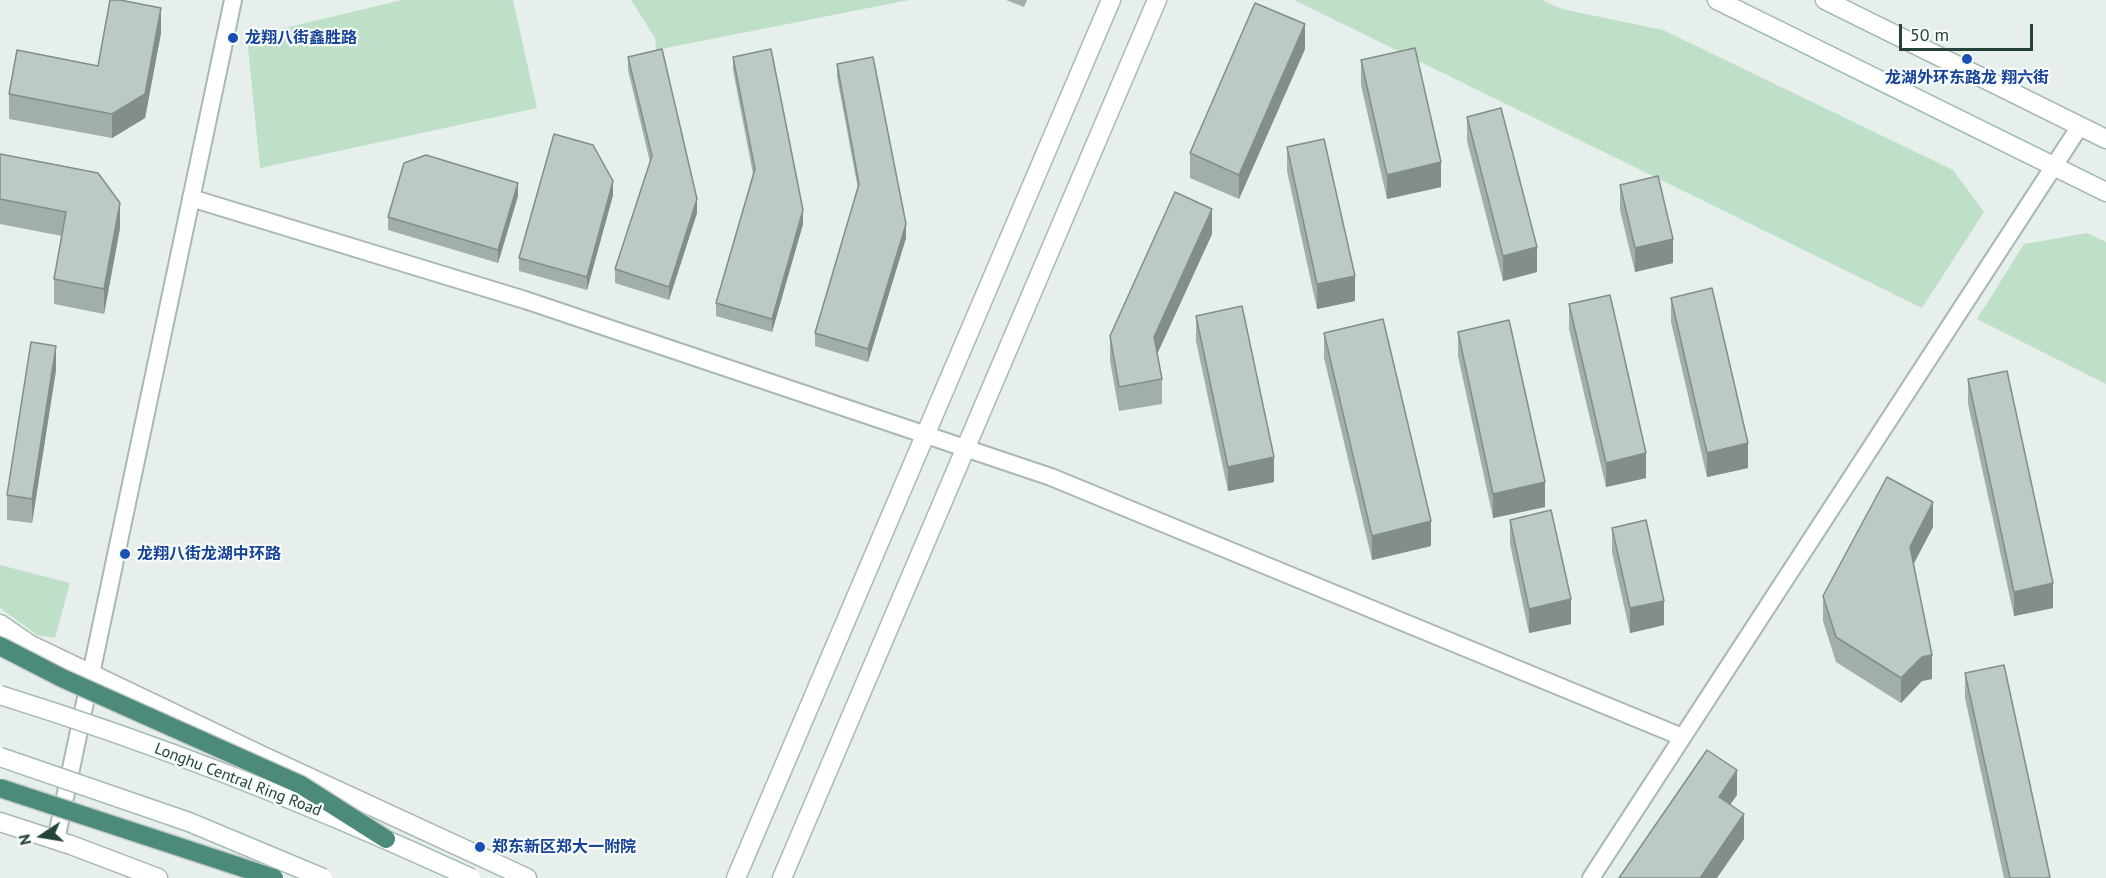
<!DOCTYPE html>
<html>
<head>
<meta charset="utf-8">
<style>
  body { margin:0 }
  #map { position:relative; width:2106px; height:878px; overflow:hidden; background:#e6efeb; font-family:"PT Sans",sans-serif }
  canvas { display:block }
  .north { position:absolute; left:12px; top:806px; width:60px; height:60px; -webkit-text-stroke:4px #f7fbf9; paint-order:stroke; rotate:258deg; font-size:16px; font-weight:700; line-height:24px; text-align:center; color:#24423a }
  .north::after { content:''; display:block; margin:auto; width:21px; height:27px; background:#24423a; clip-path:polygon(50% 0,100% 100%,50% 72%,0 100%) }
  .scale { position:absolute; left:1899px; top:24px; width:134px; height:27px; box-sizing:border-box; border:3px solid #24423a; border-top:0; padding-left:8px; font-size:18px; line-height:21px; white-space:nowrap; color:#24423a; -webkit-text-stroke:4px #f7fbf9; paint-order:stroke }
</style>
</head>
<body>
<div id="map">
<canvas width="2106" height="878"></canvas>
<div class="north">N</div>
<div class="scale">50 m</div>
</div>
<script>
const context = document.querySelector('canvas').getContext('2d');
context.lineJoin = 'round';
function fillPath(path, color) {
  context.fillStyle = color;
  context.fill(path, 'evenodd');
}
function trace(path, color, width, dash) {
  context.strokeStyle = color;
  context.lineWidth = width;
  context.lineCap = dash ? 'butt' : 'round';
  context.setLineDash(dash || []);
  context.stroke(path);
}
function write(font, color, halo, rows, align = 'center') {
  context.font = font + ' "PT Sans","Noto Sans SC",sans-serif';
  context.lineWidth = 4.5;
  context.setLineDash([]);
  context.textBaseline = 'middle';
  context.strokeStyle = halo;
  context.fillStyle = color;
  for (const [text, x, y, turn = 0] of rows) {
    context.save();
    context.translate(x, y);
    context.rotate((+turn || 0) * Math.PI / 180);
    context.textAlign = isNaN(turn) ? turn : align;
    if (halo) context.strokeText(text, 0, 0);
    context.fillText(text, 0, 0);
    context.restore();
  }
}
fillPath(new Path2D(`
  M402 0H513L537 108 260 168 247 37Z
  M631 0H909L656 50 655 38Z
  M1294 0H1542L1562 9 1663 30 1953 170 1984 212 1922 308Z
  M2087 233 2106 242V384L1977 319 2024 244Z
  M0 565 70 583 55 638 37 635 0 608Z`), '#bfe0c8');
const minor = new Path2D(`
  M191 198 525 300 1051 477 1682 737
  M56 840 233 0
  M1591 878 2080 126`);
const tertiary = new Path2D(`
  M0 624 29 644 263 756 527 878
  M0 822 71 845 158 878
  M736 878 1111 0
  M782 878 1157 0`);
const secondary = new Path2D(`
  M1717 0 2106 192
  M1825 0 2106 139`);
trace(minor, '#a8b8b2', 20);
trace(tertiary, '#a8b8b2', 21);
trace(secondary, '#a4bbb3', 21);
trace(minor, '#fff', 16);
trace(tertiary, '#fff', 18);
trace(secondary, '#fff', 18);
const secondaryBridge = new Path2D(`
  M0 695C161 745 318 807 471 878
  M0 757 189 822 323 878`);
const trunkBridge = new Path2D(`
  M0 646 62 678 301 785 386 839
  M0 788 274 878`);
trace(secondaryBridge, '#a4bbb3', 21, []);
trace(trunkBridge, '#c2cac8', 21, []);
trace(secondaryBridge, '#fff', 18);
trace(trunkBridge, '#4c8a7c', 18);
fillPath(new Path2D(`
  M1006 0H1027L1024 7Z
  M161 33 145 118 112 138 9 119V94L98 66Z
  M1305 49 1239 199 1190 178V153Z
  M628 57 697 213 669 300 615 283V269L650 162 628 70Z
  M733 57 803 224 772 332 716 316V303L753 174 733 70Z
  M1361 60 1441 187 1387 199 1361 85Z
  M837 64 906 238 868 362 815 346V333L858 189 837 77Z
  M1467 117 1537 272 1503 281 1467 141Z
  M1287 147 1355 301 1317 309 1287 171Z
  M0 154 120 228 104 314 54 304V279L62 236 0 224Z
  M1620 185 1673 263 1635 272 1620 210Z
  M613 195 587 290 519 271V258Z
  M518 196 498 263 388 230V217Z
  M1212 234 1157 354 1162 379V404L1119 411 1110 361V336Z
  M1671 298 1748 468 1707 477 1671 322Z
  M1569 304 1646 478 1606 487 1569 329Z
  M1196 316 1274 482 1228 491 1196 341Z
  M1458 332 1545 507 1493 518 1458 356Z
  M1324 333 1431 546 1372 560 1324 358Z
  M56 370 32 523 7 520V495Z
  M1968 379 2053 608 2014 616 1968 404Z
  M1510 520 1571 624 1529 633 1510 544Z
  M1933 527 1913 564 1932 679 1922 681 1901 703 1836 662 1823 621V596Z
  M1612 528 1664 625 1630 633 1612 552Z
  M1965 673 2050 878H2004L1965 698Z`), '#a1aea9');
fillPath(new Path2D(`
  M161 8V33L145 118 112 138V114Z
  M1305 24V49L1239 199V175Z
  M1441 162V187L1387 199V175Z
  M613 181V195L587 290V277Z
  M518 183V196L498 263V250Z
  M697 199V213L669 300V287Z
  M120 203V228L104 314V289Z
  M1212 209V234L1154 361V337Z
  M803 210V224L772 332V319Z
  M906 224V238L868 362V349Z
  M1673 239V263L1635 272V248Z
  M1537 247V272L1503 281V256Z
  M1355 276V301L1317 309V284Z
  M56 346V370L32 523V499Z
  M1748 443V468L1707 477V453Z
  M1646 453V478L1606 487V463Z
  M1274 457V482L1228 491V467Z
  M1545 482V507L1493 518V494Z
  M1933 502V527L1910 571V547Z
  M1431 521V546L1372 560V536Z
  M2053 583V608L2014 616V592Z
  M1571 599V624L1529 633V609Z
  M1664 601V625L1630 633V608Z
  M1932 655V679L1922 681 1901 703V678L1922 657Z
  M1737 770V795L1719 821V797Z
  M1744 814V839L1717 878H1700Z`), '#838d89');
const building = new Path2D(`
  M110 0H120L161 8 145 94 112 114 9 94 17 50 98 66Z
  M1255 3 1305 24 1239 175 1190 153Z
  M1415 48 1441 162 1387 175 1361 60Z
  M662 49 697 199 669 287 615 269 652 156 628 57Z
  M771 49 803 210 772 319 716 303 755 169 733 57Z
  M873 57 906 224 868 349 815 333 859 184 837 64Z
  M1501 108 1537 247 1503 256 1467 117Z
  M554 134 593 145 613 181 587 277 519 258Z
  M1324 139 1355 276 1317 284 1287 147Z
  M0 154 98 173 120 203 104 289 54 279 66 212 0 199Z
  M426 155 518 183 498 250 388 217 404 163Z
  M1658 176 1673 239 1635 248 1620 185Z
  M1175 192 1212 209 1154 337 1162 379 1119 387 1110 336Z
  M1712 288 1748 443 1707 453 1671 298Z
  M1610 295 1646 453 1606 463 1569 304Z
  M1242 306 1274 457 1228 467 1196 316Z
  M1383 319 1431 521 1372 536 1324 333Z
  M1509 320 1545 482 1493 494 1458 332Z
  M31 342 56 346 32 499 7 495Z
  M2007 371 2053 583 2014 592 1968 379Z
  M1887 477 1933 502 1910 547 1932 655 1922 657 1901 678 1836 637 1823 596Z
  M1551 510 1571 599 1529 609 1510 520Z
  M1646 520 1664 601 1630 608 1612 528Z
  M2004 665 2050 877 2046 878H2010L1965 673Z
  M1707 750 1737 770 1719 797 1744 814 1700 878H1619Z`);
fillPath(building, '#bbcac4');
trace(building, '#838d89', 1.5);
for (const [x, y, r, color] of [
  [233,38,6,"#1a4fb4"],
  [1967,59,6,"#1a4fb4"],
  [125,554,6,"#1a4fb4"],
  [480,847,6,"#1a4fb4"]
]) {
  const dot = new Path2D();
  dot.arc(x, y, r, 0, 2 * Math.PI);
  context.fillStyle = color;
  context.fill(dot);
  trace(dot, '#f7fbf9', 2);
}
write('bold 16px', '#164399', '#f7fbf9', [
  ["龙翔八街鑫胜路",245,38],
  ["龙湖外环东路龙 翔六街",1967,78,"center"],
  ["龙翔八街龙湖中环路",137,554],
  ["郑东新区郑大一附院",492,847]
], 'left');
write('16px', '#24423a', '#f7fbf9', [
  ["Longhu Central Ring Road",238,780,21]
]);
</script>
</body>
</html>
